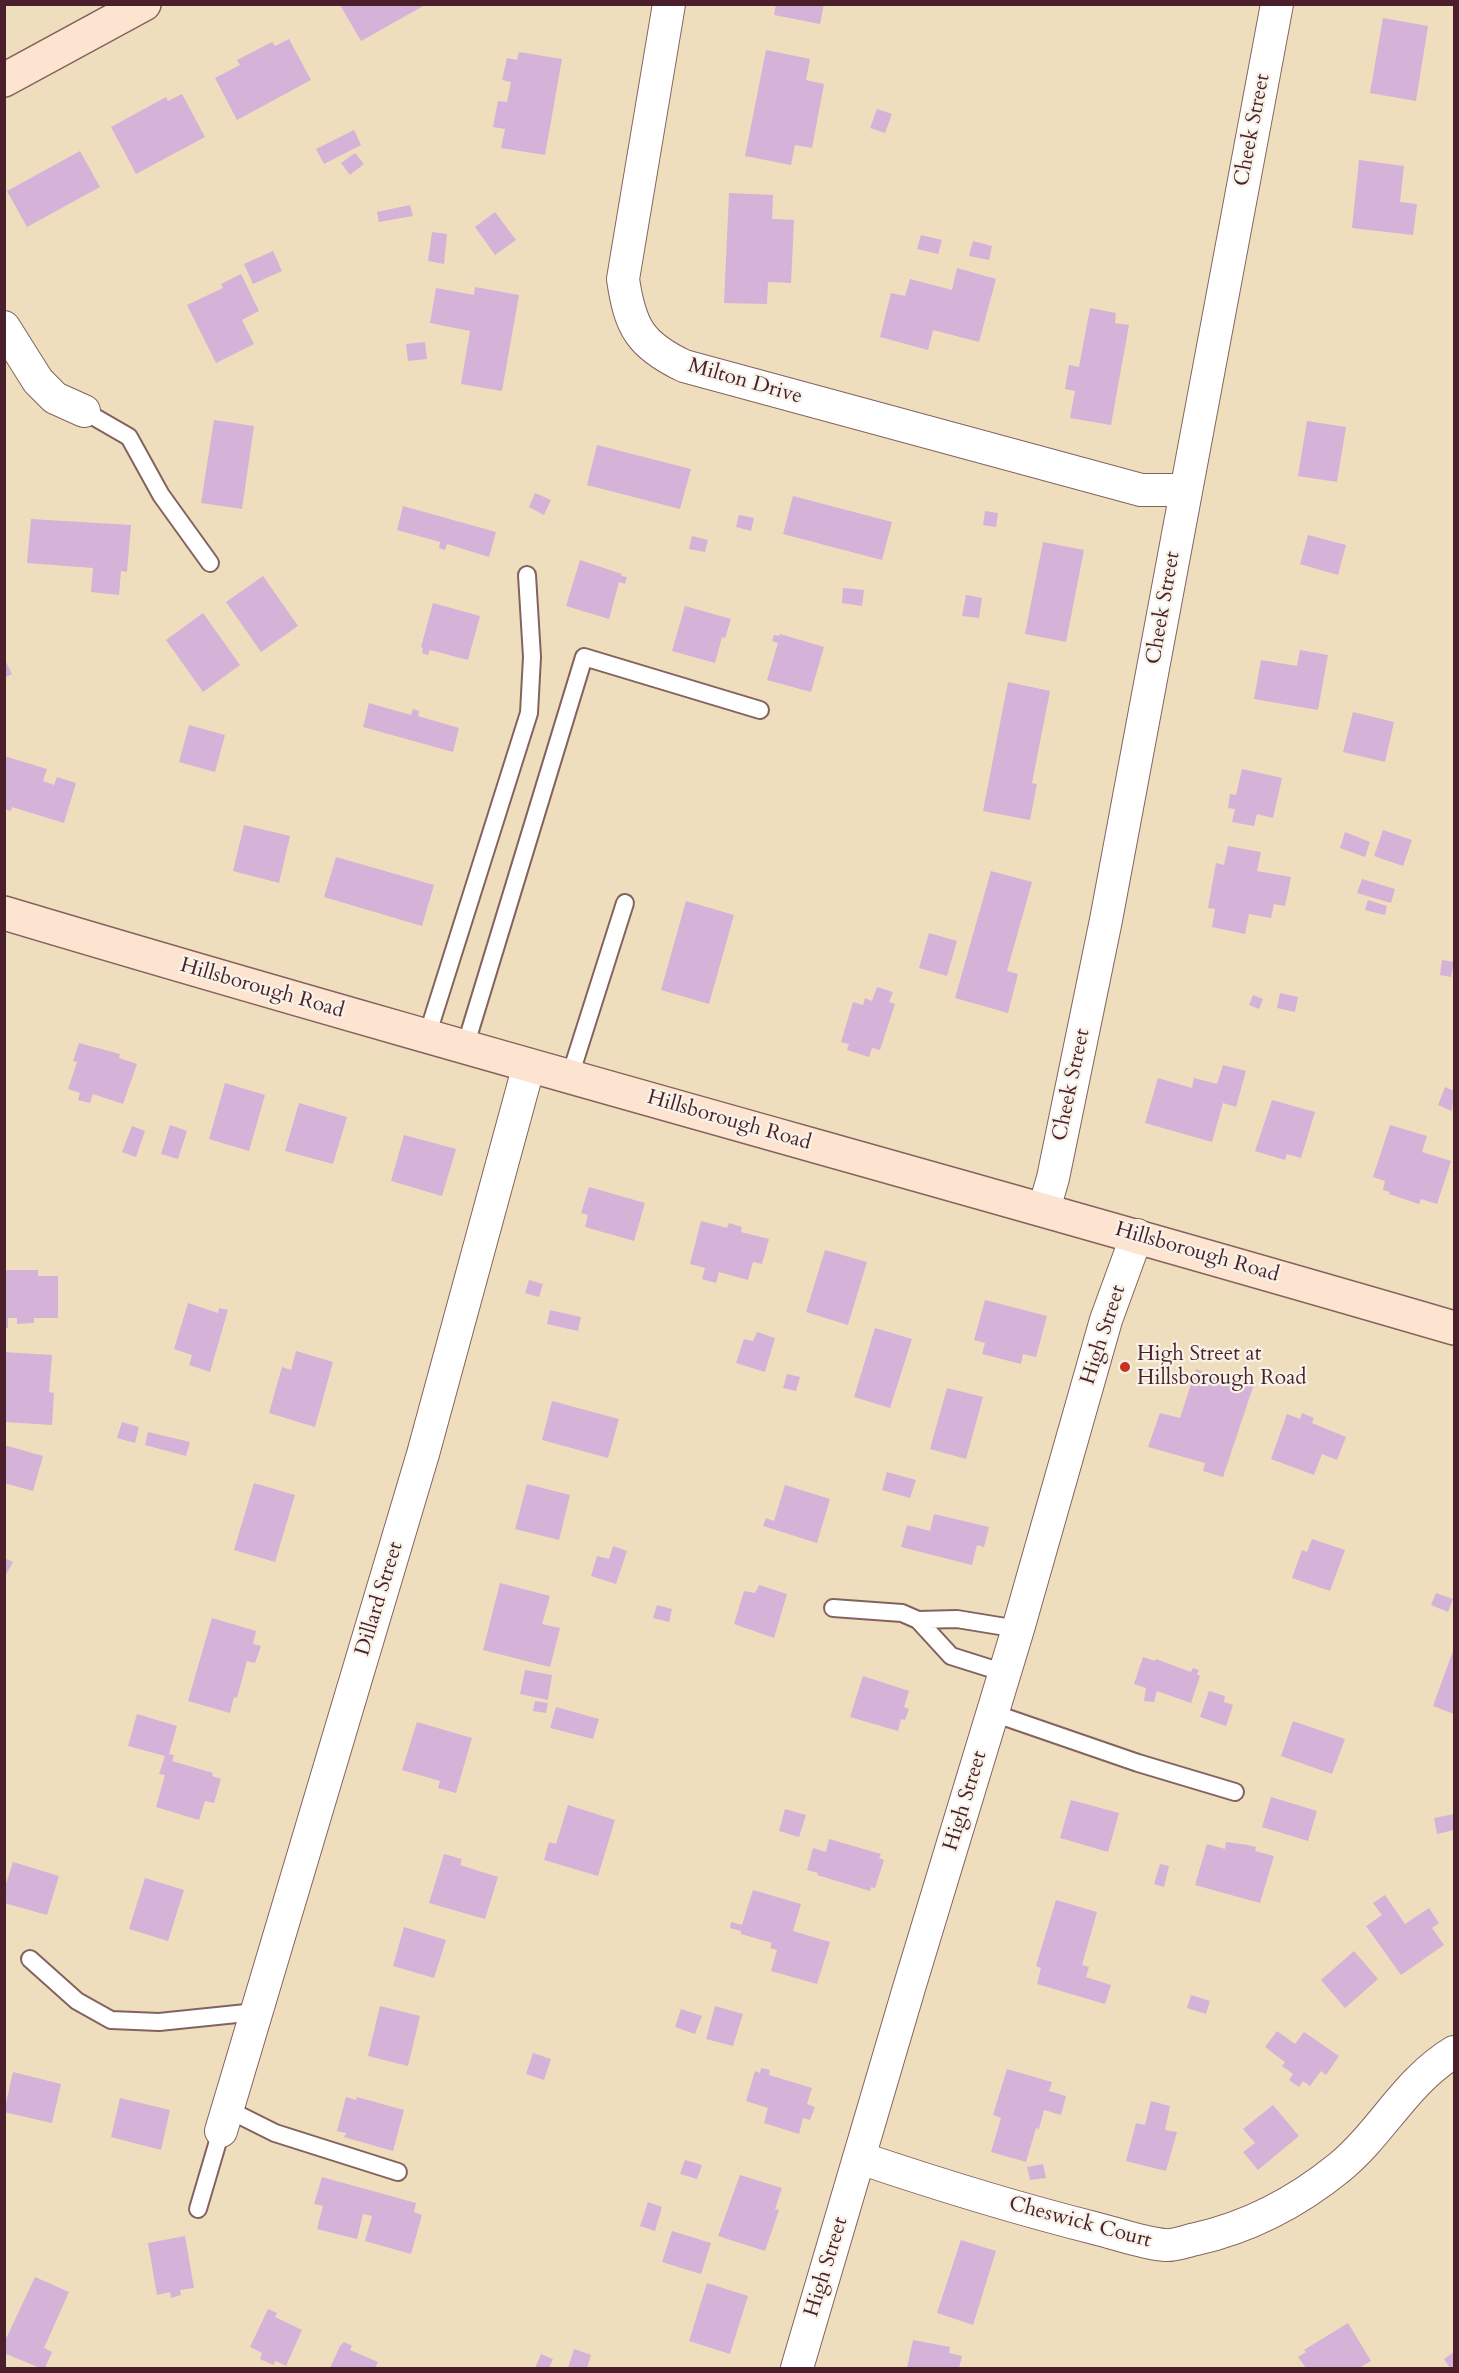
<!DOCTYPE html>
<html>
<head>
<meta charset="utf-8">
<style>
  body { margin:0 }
  #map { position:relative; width:1459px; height:2373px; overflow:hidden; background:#efdebd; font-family:Cardo,serif }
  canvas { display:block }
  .frame { position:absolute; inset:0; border:6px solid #4a1f2b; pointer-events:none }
</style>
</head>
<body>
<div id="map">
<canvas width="1459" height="2373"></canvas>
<div class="frame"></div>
</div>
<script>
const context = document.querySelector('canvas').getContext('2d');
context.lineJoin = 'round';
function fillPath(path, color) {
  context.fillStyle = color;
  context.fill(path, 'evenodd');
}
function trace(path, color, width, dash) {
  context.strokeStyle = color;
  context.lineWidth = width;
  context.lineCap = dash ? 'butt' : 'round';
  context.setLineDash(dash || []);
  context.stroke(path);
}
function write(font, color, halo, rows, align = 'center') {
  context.font = font + ' Cardo,serif';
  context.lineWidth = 4.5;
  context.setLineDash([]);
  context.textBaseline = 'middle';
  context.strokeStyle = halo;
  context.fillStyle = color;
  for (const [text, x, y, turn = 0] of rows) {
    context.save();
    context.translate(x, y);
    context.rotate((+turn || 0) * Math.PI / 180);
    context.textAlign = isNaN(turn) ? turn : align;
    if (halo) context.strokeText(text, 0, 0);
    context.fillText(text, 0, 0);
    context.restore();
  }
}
fillPath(new Path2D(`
  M776 4H824L820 24 774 15Z
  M340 5H425L361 41Z
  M1383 18 1428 26 1416 101 1370 93Z
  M289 39 311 80 237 120 215 78 240 65 237 60 272 42 275 46Z
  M766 50 810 59 806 80 824 84 812 148 795 145 791 165 745 156Z
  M519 52 562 59 545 155 501 148 505 129 493 127 498 101 507 102 511 82 502 80 507 58 517 60Z
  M182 94 205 137 136 174 111 127 166 97 168 101Z
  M877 109 892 114 885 133 870 128Z
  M354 130 361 145 324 164 316 149Z
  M80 151 100 187 27 227 7 191Z
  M355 153 364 164 350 175 341 163Z
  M1359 160 1404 166 1400 202 1417 204 1413 235 1352 228Z
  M729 193 773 195 772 219 794 220 791 283 768 282 767 304 724 303Z
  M410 205 413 216 379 222 377 212Z
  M495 212 516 240 495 255 475 227Z
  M432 232 447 234 444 264 428 261Z
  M921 235 942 240 938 254 917 249Z
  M973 241 992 246 989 260 969 256Z
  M273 251 282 271 253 284 244 264Z
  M957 268 996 279 979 342 933 330 928 350 880 337 891 293 905 296 910 279 952 290Z
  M241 274 259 311 242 320 254 344 216 363 187 305 223 288 221 284Z
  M475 287 519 295 502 391 461 384 470 331 430 323 436 288 474 295Z
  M1090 308 1116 313 1115 323 1129 325 1111 425 1070 418 1075 391 1065 389 1069 365 1079 367Z
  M425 342 427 359 408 361 406 344Z
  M214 420 254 426 242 509 201 503Z
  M1307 421 1346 427 1337 482 1298 476Z
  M597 445 691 469 680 509 587 485Z
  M535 493 551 500 544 515 529 507Z
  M793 496 892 522 882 560 783 534Z
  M403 506 496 532 489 557 447 544 445 550 439 548 440 542 397 530Z
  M985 511 998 513 996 527 983 525Z
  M739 515 754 518 751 531 736 527Z
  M31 519 131 525 127 572 121 571 119 595 91 592 93 568 27 563Z
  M1308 535 1346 545 1338 575 1300 564Z
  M692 536 708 540 705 552 689 549Z
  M1043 542 1084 550 1066 642 1025 634Z
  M580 560 622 574 621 576 627 577 625 584 619 582 609 619 566 606Z
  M263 576 298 626 261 652 226 602Z
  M843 588 864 590 862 606 842 603Z
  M966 595 982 598 979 618 962 616Z
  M433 603 480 616 468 660 430 650 428 655 422 653 423 648 421 647Z
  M685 606 731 619 725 638 722 637 715 663 672 651Z
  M203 613 240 665 203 692 166 640Z
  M780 634 824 647 811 692 767 680 778 643 772 641 774 635 779 636Z
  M1300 650 1328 655 1318 710 1254 699 1261 660 1297 666Z
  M6 662 12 674 4 678V663Z
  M1008 682 1050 691 1032 783 1037 784 1030 820 983 811Z
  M369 703 411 715 413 709 419 711 418 716 459 728 453 752 363 727Z
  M1353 712 1394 722 1385 762 1343 752Z
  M189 725 225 735 215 772 179 762Z
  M4 756 47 769 43 781 54 785 57 777 76 783 64 823 12 807 11 811 4 809Z
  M1242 769 1282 778 1273 818 1257 814 1254 826 1232 822 1235 809 1228 808 1230 794 1236 795Z
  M244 825 290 836 279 883 233 871Z
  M1383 830 1412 840 1403 866 1374 856Z
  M1345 832 1370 842 1365 857 1340 848Z
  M1228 846 1261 852 1257 871 1291 877 1285 906 1274 904 1271 918 1249 914 1245 934 1212 927 1215 909 1208 908 1216 863 1224 865Z
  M336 857 434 885 422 926 324 897Z
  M991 871 1032 882 1007 971 1018 974 1008 1013 955 998Z
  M1362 879 1395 889 1391 903 1357 893Z
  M1368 900 1387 906 1385 915 1365 910Z
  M686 901 734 915 709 1004 661 990Z
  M929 933 957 941 947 976 919 968Z
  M1442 960 1454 962 1451 977 1440 975Z
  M877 987 893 992 889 1002 895 1004 880 1050 872 1048 869 1057 847 1050 849 1044 841 1042 853 1002 863 1005 865 998 872 1001Z
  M1280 993 1298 997 1295 1012 1277 1008Z
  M1253 995 1263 999 1259 1009 1249 1005Z
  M79 1043 120 1054 119 1058 137 1064 123 1104 93 1094 90 1103 78 1100 80 1093 68 1089 77 1062 73 1061Z
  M1223 1065 1246 1071 1236 1107 1223 1103 1212 1142 1145 1123 1158 1078 1192 1088 1194 1078 1217 1084Z
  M225 1083 265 1095 249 1151 209 1139Z
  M1445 1087 1454 1091 1452 1111 1438 1105Z
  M1272 1100 1315 1112 1301 1158 1287 1154 1285 1160 1255 1151Z
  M299 1103 347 1117 333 1164 285 1151Z
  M170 1125 187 1131 178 1159 161 1154Z
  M1390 1125 1427 1136 1422 1152 1451 1161 1437 1204 1421 1199 1419 1204 1389 1194 1390 1192 1383 1190 1385 1181 1373 1177Z
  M132 1126 145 1131 136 1157 122 1152Z
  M404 1135 456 1149 442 1196 391 1181Z
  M589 1187 645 1203 634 1241 585 1227 588 1215 581 1213Z
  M701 1221 727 1228 729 1223 742 1227 741 1232 769 1239 762 1264 753 1262 748 1280 719 1272 716 1283 702 1279 705 1268 690 1264Z
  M825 1250 867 1262 848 1325 806 1312Z
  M4 1270H38V1276H58V1318H34V1323L17 1324V1318H8V1328H4Z
  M529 1280 543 1284 539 1297 525 1293Z
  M985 1300 1047 1316 1036 1357 1023 1354 1021 1364 982 1354 985 1343 974 1340Z
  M188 1303 218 1313 219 1308 228 1310 210 1372 189 1365 192 1355 174 1349Z
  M550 1310 581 1317 578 1331 547 1324Z
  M875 1328 912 1339 890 1408 854 1397Z
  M757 1332 775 1338 765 1372 736 1363 744 1339 753 1341Z
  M296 1351 333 1362 315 1427 269 1413 282 1367 291 1370Z
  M4 1352 52 1355 49 1392 54 1393 52 1425 4 1422Z
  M1196 1369 1235 1384 1238 1376 1255 1381 1223 1477 1203 1471 1205 1463 1148 1447 1160 1413 1180 1418Z
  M787 1374 800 1377 796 1391 783 1388Z
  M947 1388 983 1397 966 1459 930 1449Z
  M552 1401 619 1419 608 1458 542 1440Z
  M1302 1413 1314 1418 1312 1423 1346 1437 1337 1460 1322 1454 1314 1475 1271 1459 1287 1414 1300 1419Z
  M122 1422 139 1427 135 1443 117 1438Z
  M148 1432 190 1442 186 1456 145 1445Z
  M4 1445 43 1456 33 1491 4 1483Z
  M887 1472 916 1480 910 1498 882 1490Z
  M254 1483 295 1495 275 1562 234 1550Z
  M527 1484 570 1495 559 1540 515 1529Z
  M785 1485 830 1499 817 1543 763 1526 766 1518 774 1521Z
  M934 1514 989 1527 984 1547 977 1545 972 1565 901 1547 907 1525 930 1531Z
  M1312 1539 1345 1550 1330 1591 1292 1578 1302 1550 1307 1552Z
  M613 1546 627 1551 616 1584 591 1576 597 1556 609 1559Z
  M4 1558 13 1562 4 1578Z
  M500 1583 550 1596 542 1624 560 1628 550 1667 483 1650Z
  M759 1585 787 1594 774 1638 734 1624 744 1591 755 1593Z
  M1436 1593 1453 1599 1448 1612 1431 1605Z
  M657 1605 672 1609 669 1622 653 1618Z
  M212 1618 256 1631 253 1644 261 1646 255 1663 247 1661 237 1698 234 1697 230 1713 188 1701Z
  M1454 1648V1714L1433 1706Z
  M1143 1657 1155 1661 1156 1659 1191 1672 1193 1668 1199 1670 1197 1674 1200 1676 1191 1703 1157 1691 1154 1702 1144 1701 1146 1688 1134 1684Z
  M525 1670 552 1675 548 1700 520 1694Z
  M863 1676 909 1691 904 1707 909 1709 905 1720 901 1719 898 1731 850 1717Z
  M1209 1691 1225 1696 1224 1702 1233 1705 1226 1726 1200 1717Z
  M535 1701 548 1703 546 1713 533 1711Z
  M556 1707 599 1719 593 1739 550 1728Z
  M137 1714 177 1726 169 1754 174 1755 172 1761 213 1773 212 1776 221 1779 214 1803 205 1801 199 1820 156 1807 165 1775 159 1774 165 1756 128 1746Z
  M1293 1721 1345 1739 1332 1774 1281 1756Z
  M417 1722 472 1738 456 1793 438 1788 440 1781 402 1770Z
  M1271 1797 1317 1811 1308 1841 1262 1827Z
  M1071 1800 1119 1813 1108 1852 1060 1838Z
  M568 1805 615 1820 598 1876 544 1860 549 1842 556 1844Z
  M785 1809 806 1815 799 1837 779 1831Z
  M1454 1814V1830L1437 1834 1434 1818Z
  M829 1839 881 1854 879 1858 884 1860 875 1888 871 1887 870 1891 817 1875 818 1873 807 1870 813 1848 826 1852Z
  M1226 1842 1248 1845 1256 1847 1255 1851 1274 1856 1260 1903 1195 1885 1207 1844 1225 1849Z
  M444 1854 462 1859 460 1865 498 1877 485 1919 429 1903Z
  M13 1862 59 1876 47 1915 4 1903V1890Z
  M1160 1864 1169 1866 1164 1887 1154 1884Z
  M145 1878 184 1890 168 1941 129 1929Z
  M753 1890 801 1904 793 1931 830 1942 817 1984 771 1971 777 1950 770 1948 772 1943 741 1934V1931L730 1928 731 1922 742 1925Z
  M1385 1895 1405 1924 1429 1908 1439 1923 1432 1928 1444 1945 1401 1975 1366 1926 1382 1915 1373 1903Z
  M1056 1900 1097 1912 1082 1965 1089 1967 1086 1977 1111 1985 1105 2004 1037 1984 1041 1968 1036 1966Z
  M404 1927 446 1940 434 1978 393 1966Z
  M1354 1951 1378 1979 1345 2008 1321 1980Z
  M1191 1995 1210 2001 1206 2014 1187 2008Z
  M380 2006 420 2016 408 2066 368 2056Z
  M715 2006 743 2014 733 2046 706 2039Z
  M681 2009 702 2016 695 2034 675 2027Z
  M1277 2031 1295 2044 1304 2032 1339 2056 1326 2075 1321 2071 1310 2086 1303 2081 1299 2087 1289 2080 1293 2074 1282 2066 1285 2062 1265 2047Z
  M533 2053 551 2059 544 2080 526 2074Z
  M761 2068 770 2070 769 2075 812 2088 807 2104 815 2107 810 2120 803 2118 799 2134 764 2123 768 2108 746 2101 755 2071 760 2073Z
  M1007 2069 1052 2082 1049 2091 1066 2096 1061 2115 1044 2110 1039 2129 1036 2128 1026 2162 991 2152 1001 2118 993 2115Z
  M13 2072 61 2084 52 2123 4 2112Z
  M346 2097 356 2100 357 2097 404 2110 393 2151 344 2137 346 2133 337 2131Z
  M120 2098 170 2110 161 2150 111 2137Z
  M1151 2101 1170 2106 1165 2130 1177 2132 1166 2171 1126 2161 1136 2123 1145 2125Z
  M1273 2105 1299 2136 1258 2170 1243 2152 1255 2143 1243 2129Z
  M685 2160 702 2165 697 2179 680 2174Z
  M1043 2164 1046 2178 1030 2180 1027 2167Z
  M740 2175 782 2188 775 2209 779 2210 765 2251 718 2236Z
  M322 2177 416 2203 414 2212 422 2215 411 2254 365 2241 372 2216 363 2214 357 2239 317 2229 323 2206 314 2204Z
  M648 2202 662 2207 655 2231 640 2226Z
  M672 2231 711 2243 701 2274 662 2262Z
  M185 2236 194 2288 180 2290 181 2295 171 2298 170 2292 157 2295 148 2243Z
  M961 2240 996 2251 973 2325 937 2313Z
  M35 2277 69 2292 44 2348 52 2352 45 2368H40L4 2353V2343Z
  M707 2283 748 2296 730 2354 689 2341Z
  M268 2309 277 2313 275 2317 302 2330 286 2366 276 2361 273 2365 260 2359 262 2353 250 2347Z
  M1348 2323 1371 2361 1359 2368H1306L1298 2357 1306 2352 1304 2350Z
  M913 2340 950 2347 949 2353 962 2356 959 2368 949 2367 952 2368H907Z
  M344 2342 352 2346 350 2350 378 2362 375 2368H330L340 2346Z
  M574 2349 591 2355 587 2368H568Z
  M1454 2352V2368H1450L1444 2359Z
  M541 2354 553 2359 549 2368H535Z`), '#d5b2d8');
const lane = new Path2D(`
  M84 411 129 437 161 495 210 563
  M427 1036 529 713 532 657 527 575
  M465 1047 584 657 760 710
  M570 1076 625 903
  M833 1608 902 1613 918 1620 951 1656 1005 1673
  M918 1620 957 1619 1018 1629
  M993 1713 1138 1763 1235 1792
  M30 1959 77 2001 111 2020 159 2022 256 2012
  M227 2109 275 2133 398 2172
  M198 2209 221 2131`);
const street = new Path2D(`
  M669 4 623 279C630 327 640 345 684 366L1141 490H1186
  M4 327 38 381 55 398 84 411
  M1044 1209 1053 1178 1106 920 1277 4
  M221 2131 423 1454 529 1065
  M860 2158C937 2184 1015 2208 1094 2228 1115 2233 1145 2244 1165 2245 1174 2246 1186 2241 1196 2239 1250 2227 1297 2202 1340 2167 1383 2131 1405 2082 1454 2052
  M797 2368 909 1988 1018 1629 1106 1320 1137 1235`);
const secondary = new Path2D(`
  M4 80 144 4
  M4 913C486 1057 972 1187 1454 1328`);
trace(lane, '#84625e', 20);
trace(street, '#84625e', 34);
trace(secondary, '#84625e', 36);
trace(lane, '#fff', 16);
trace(street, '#fff', 32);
trace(secondary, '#fde4d1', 33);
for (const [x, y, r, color] of [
  [1125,1367,6,"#c8321e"]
]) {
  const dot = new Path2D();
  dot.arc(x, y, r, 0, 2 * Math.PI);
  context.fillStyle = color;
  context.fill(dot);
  trace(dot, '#f7f3e8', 2);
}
write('21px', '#4a1f2b', '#f7f3e8', [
  ["Cheek Street",1253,130,-79],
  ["Milton Drive",745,382,16],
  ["Cheek Street",1164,608,-80],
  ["Hillsborough Road",262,989,16],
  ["Cheek Street",1072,1085,-78],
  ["Hillsborough Road",729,1121,16],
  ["Hillsborough Road",1197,1253,16],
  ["High Street",1104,1335,-72],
  ["Dillard Street",380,1599,-73],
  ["High Street",966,1801,-73],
  ["Cheswick Court",1080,2223,15],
  ["High Street",827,2267,-73]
]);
write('21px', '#4a1f2b', '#f7f3e8', [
  ["High Street at",1137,1355],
  ["Hillsborough Road",1137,1379]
], 'left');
</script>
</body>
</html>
